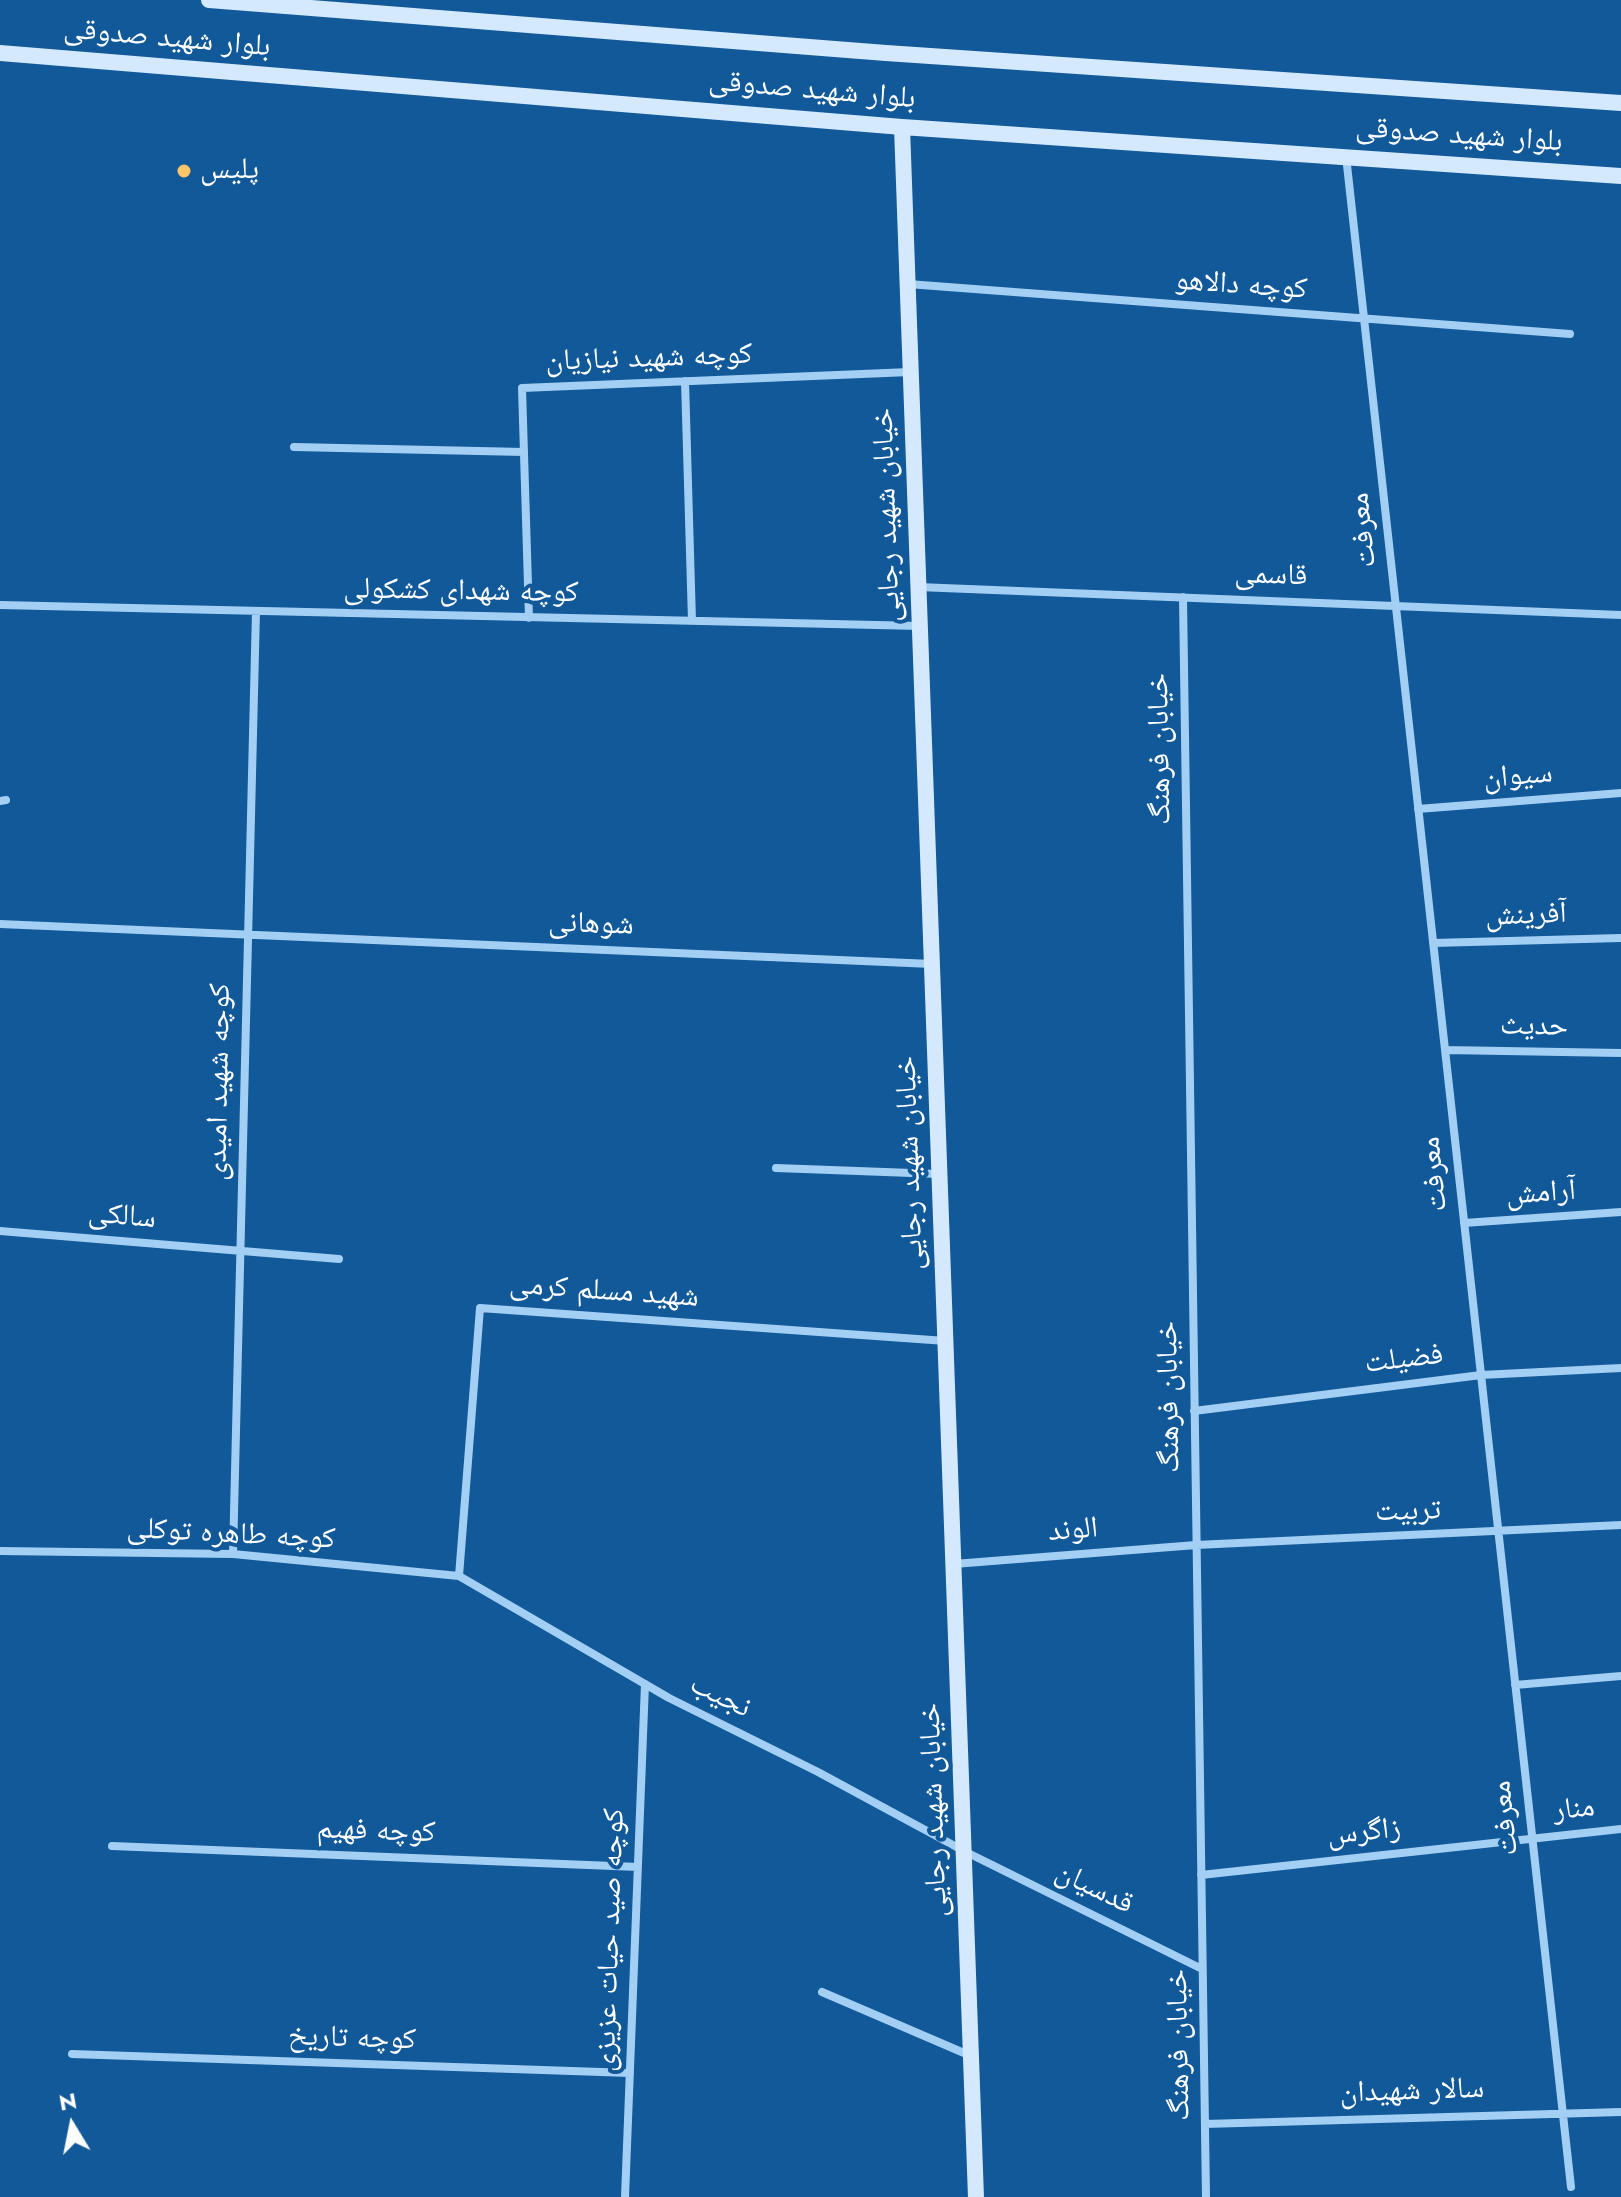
<!DOCTYPE html>
<html>
<head>
<meta charset="utf-8">
<style>
  body { margin:0 }
  #map { position:relative; width:1621px; height:2197px; overflow:hidden; background:#115999; font-family:Jost,sans-serif }
  canvas { display:block }
  .north { position:absolute; left:32px; top:2085px; width:80px; height:80px; -webkit-text-stroke:6px #115999; paint-order:stroke; rotate:350deg; font-size:22px; font-weight:700; line-height:32px; text-align:center; color:#fff }
  .north::after { content:''; display:block; margin:auto; width:28px; height:36px; background:#fff; clip-path:polygon(50% 0,100% 100%,50% 72%,0 100%) }
</style>
</head>
<body>
<div id="map">
<canvas width="1621" height="2197"></canvas>
<div class="north">N</div>
</div>
<script>
const context = document.querySelector('canvas').getContext('2d');
context.lineJoin = 'round';
function trace(path, color, width, dash) {
  context.strokeStyle = color;
  context.lineWidth = width;
  context.lineCap = dash ? 'butt' : 'round';
  context.setLineDash(dash || []);
  context.stroke(path);
}
function write(font, color, halo, rows, align = 'center') {
  context.font = font + ' Jost,"Noto Naskh Arabic",sans-serif';
  context.lineWidth = 8;
  context.setLineDash([]);
  context.textBaseline = 'middle';
  context.strokeStyle = halo;
  context.fillStyle = color;
  for (const [text, x, y, turn = 0] of rows) {
    context.save();
    context.translate(x, y);
    context.rotate((+turn || 0) * Math.PI / 180);
    context.textAlign = isNaN(turn) ? turn : align;
    if (halo) context.strokeText(text, 0, 0);
    context.fillText(text, 0, 0);
    context.restore();
  }
}
trace(new Path2D(`
  M1346 156 1571 2187
  M908 284 1570 334
  M685 381 692 621
  M294 447 524 452
  M918 587 1621 615
  M1183 597 1206 2197
  M0 605 920 626
  M529 618 522 388 910 372
  M0 801 6 800
  M1418 809 1621 793
  M0 924 932 964
  M1433 943 1621 938
  M1445 1050 1621 1053
  M776 1168 939 1174
  M1464 1223 1621 1212
  M0 1231 339 1259
  M1194 1411 1481 1375 1621 1368
  M0 1551 233 1554 459 1576 669 1698 818 1772 964 1851 1202 1969
  M233 1554 256 611
  M954 1564 1196 1545 1621 1525
  M459 1576 480 1308 946 1341
  M1515 1685 1621 1676
  M112 1846 638 1867
  M1201 1875 1621 1829
  M822 1992 971 2056
  M72 2054 630 2073
  M1205 2124 1621 2112
  M625 2197 645 1684`), '#a4cff4', 8);
trace(new Path2D(`
  M209 0 886 53 1621 103
  M0 53 902 127 1621 176
  M902 127 976 2197`), '#d4e9fd', 16);
for (const [x, y, r, color] of [
  [184,171,8,"#ffc567"]
]) {
  const dot = new Path2D();
  dot.arc(x, y, r, 0, 2 * Math.PI);
  context.fillStyle = color;
  context.fill(dot);
  trace(dot, '#115999', 3);
}
write('30px', '#fff', '#115999', [
  ["بلوار شهید صدوقی",167,39,5],
  ["بلوار شهید صدوقی",812,91,5],
  ["بلوار شهید صدوقی",1459,136,4],
  ["کوچه دالاهو",1241,286,4],
  ["کوچه شهید نیازیان",649,359,-2],
  ["خیابان شهید رجایی",888,515,-92],
  ["معرفت",1364,530,-96],
  ["قاسمی",1271,576,2],
  ["کوچه شهدای کشکولی",461,592,1],
  ["خیابان فرهنگ",1161,749,-91],
  ["سیوان",1518,777,-5],
  ["آفرینش",1526,916,-2],
  ["شوهانی",591,925,2],
  ["حدیث",1534,1027,1],
  ["کوچه شهید امیدی",220,1082,-89],
  ["خیابان شهید رجایی",911,1163,-92],
  ["معرفت",1435,1174,-96],
  ["آرامش",1541,1194,-4],
  ["سالکی",122,1217,5],
  ["شهید مسلم کرمی",604,1292,4],
  ["فضیلت",1404,1360,-7],
  ["خیابان فرهنگ",1170,1397,-91],
  ["تربیت",1408,1512,-2],
  ["الوند",1073,1531,-5],
  ["کوچه طاهره توکلی",231,1535,3],
  ["نجیب",720,1697,26],
  ["خیابان شهید رجایی",935,1810,-92],
  ["منار",1574,1810,-6],
  ["معرفت",1506,1818,-96],
  ["کوچه فهیم",376,1832,2],
  ["زاگرس",1364,1833,-6],
  ["قدسیان",1094,1889,26],
  ["کوچه صید حیات عزیزی",611,1940,-88],
  ["کوچه تاریخ",352,2039,2],
  ["خیابان فرهنگ",1180,2045,-91],
  ["سالار شهیدان",1412,2092,-2]
]);
write('30px', '#fff', '#115999', [
  ["پلیس",200,171]
], 'left');
</script>
</body>
</html>
